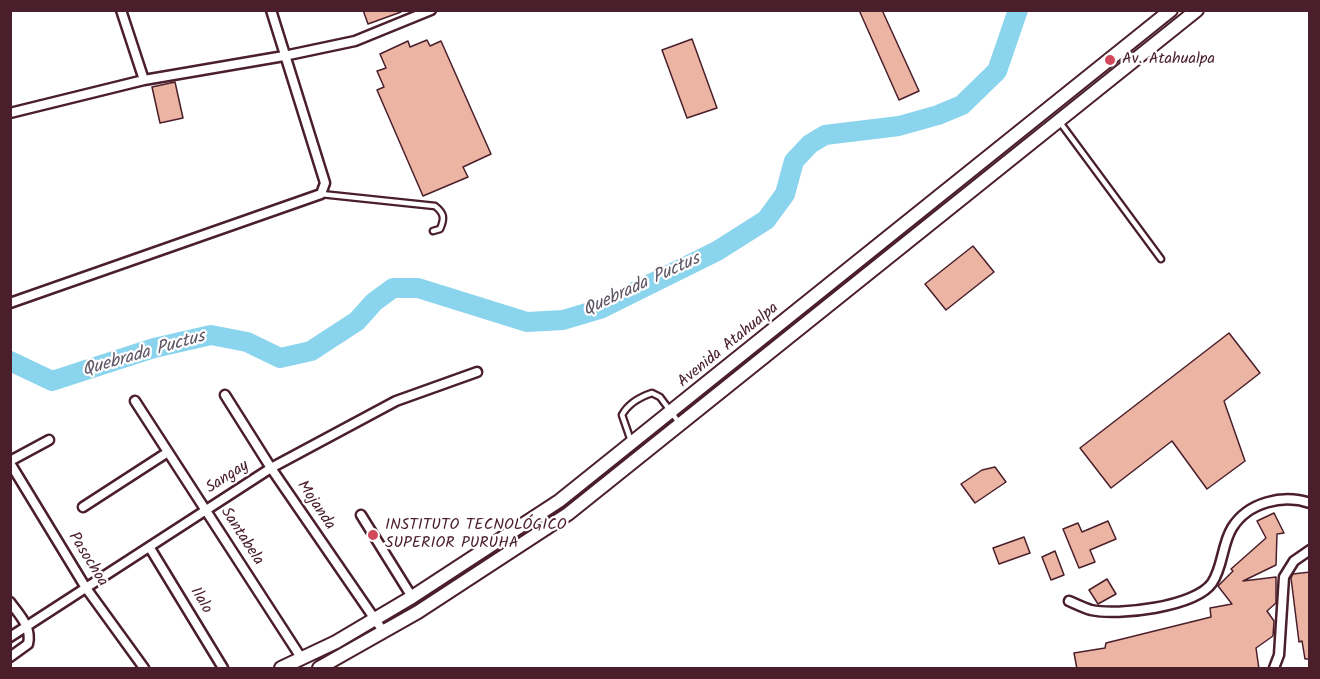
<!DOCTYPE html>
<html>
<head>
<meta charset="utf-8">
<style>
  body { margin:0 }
  #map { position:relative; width:1320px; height:679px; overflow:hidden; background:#fff; font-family:Kalam,sans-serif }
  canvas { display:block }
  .frame { position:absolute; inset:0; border:12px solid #4a1f2b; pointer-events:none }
</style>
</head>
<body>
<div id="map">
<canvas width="1320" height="679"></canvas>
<div class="frame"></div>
</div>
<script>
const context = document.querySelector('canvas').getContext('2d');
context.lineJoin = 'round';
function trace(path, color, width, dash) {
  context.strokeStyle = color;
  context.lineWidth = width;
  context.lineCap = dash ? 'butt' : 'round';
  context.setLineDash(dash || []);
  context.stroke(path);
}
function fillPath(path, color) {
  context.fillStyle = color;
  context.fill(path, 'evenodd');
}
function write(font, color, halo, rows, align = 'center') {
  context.font = font + ' Kalam,sans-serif';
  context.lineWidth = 4.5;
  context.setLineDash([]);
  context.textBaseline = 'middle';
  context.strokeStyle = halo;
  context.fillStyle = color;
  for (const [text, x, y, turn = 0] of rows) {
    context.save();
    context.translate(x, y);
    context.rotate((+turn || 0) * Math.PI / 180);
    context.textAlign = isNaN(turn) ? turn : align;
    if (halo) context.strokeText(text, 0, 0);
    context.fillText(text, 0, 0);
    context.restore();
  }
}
trace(new Path2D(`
  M10 361 52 381 154 348 211 335 247 342 280 358 311 351 357 321 374 302 393 288H418L527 322 563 320 600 309 717 251 766 220 785 194 794 161 810 144 825 135 899 126 938 115 962 105 997 71 1018 10`), '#8bd4ed', 20);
const building = new Path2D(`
  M363 10H401V12L368 24Z
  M859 10H882L919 91 899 100Z
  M692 39 717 108 687 118 662 50Z
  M427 40 430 46 441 41 491 154 463 167 468 177 423 196 377 90 384 87 377 71 386 68 380 54 408 41 410 47Z
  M175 82 183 118 160 123 152 87Z
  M973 246 994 272 946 310 925 284Z
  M1229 333 1260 373 1224 401 1245 461 1207 489 1172 441 1111 488 1080 448Z
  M995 467 1006 482 975 503 961 484 982 470Z
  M1274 513 1284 533 1277 534 1276 565 1243 581 1276 577V603L1267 611 1274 621 1273 636 1256 648 1259 669H1077L1074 653 1105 648 1106 643 1211 617 1210 608 1232 604 1218 586 1233 571 1231 569 1266 538 1257 521Z
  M1108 521 1116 539 1090 550 1095 562 1079 568 1063 529 1078 523 1082 532Z
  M1024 537 1030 553 999 564 993 548Z
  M1055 551 1064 575 1051 580 1042 557Z
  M1310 572V659H1305L1302 641 1299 642 1291 578 1293 574Z
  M1107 579 1116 594 1098 604 1089 590Z`);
fillPath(building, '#ecb4a2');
trace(building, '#4a1f2b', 1.5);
const service = new Path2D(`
  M1059 121 1161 259
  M321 194 435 206C444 213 445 218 440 229L433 231
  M631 441 622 415C628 404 640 397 652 393L660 397 680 424`);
const minor = new Path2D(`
  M121 10 144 80
  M10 113 144 80 284 56 355 41 431 10
  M10 303 321 194 325 183 271 10
  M225 395 271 468 383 631
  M135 401 302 659
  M10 461 49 440
  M10 463 86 588 144 668
  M83 507 168 452
  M361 515 412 597
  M150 548 223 668
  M1069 601C1076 604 1084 608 1091 610 1118 616 1195 607 1212 583 1223 567 1222 544 1232 528 1248 502 1283 494 1310 503
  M10 602C20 616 32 627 28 644L10 657
  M10 637 271 468 396 401 477 372
  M1274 668 1279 655 1284 577 1294 561 1310 550`);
const secondary = new Path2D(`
  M281 668 336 642 412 597 559 501 1171 10
  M319 668 418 612 568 514 1197 10`);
trace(service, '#4a1f2b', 9);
trace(minor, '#4a1f2b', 13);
trace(secondary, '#4a1f2b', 16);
trace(service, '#fff', 4.5);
trace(minor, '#fff', 8);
trace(secondary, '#fff', 12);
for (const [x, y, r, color] of [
  [1110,60,6,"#d1495b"],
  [373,535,6,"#d1495b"]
]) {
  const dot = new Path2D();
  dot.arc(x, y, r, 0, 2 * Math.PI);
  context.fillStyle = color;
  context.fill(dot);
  trace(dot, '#fff', 2);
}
write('16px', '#4a1f2b', '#fff', [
  ["Av. Atahualpa",1122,60],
  ["INSTITUTO TECNOLÓGICO",385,526],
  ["SUPERIOR PURUHA",385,544]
], 'left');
write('16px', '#4a1f2b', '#fff', [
  ["Avenida Atahualpa",729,346,-39],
  ["Sangay",228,478,-33],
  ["Mojanda",315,506,56],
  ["Santabela",241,537,57],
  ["Pasochoa",87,560,58],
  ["Ilalo",200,601,59]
]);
write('italic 18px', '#5e5565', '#fff', [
  ["Quebrada Puctus",642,286,-25],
  ["Quebrada Puctus",144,355,-16]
]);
</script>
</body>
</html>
